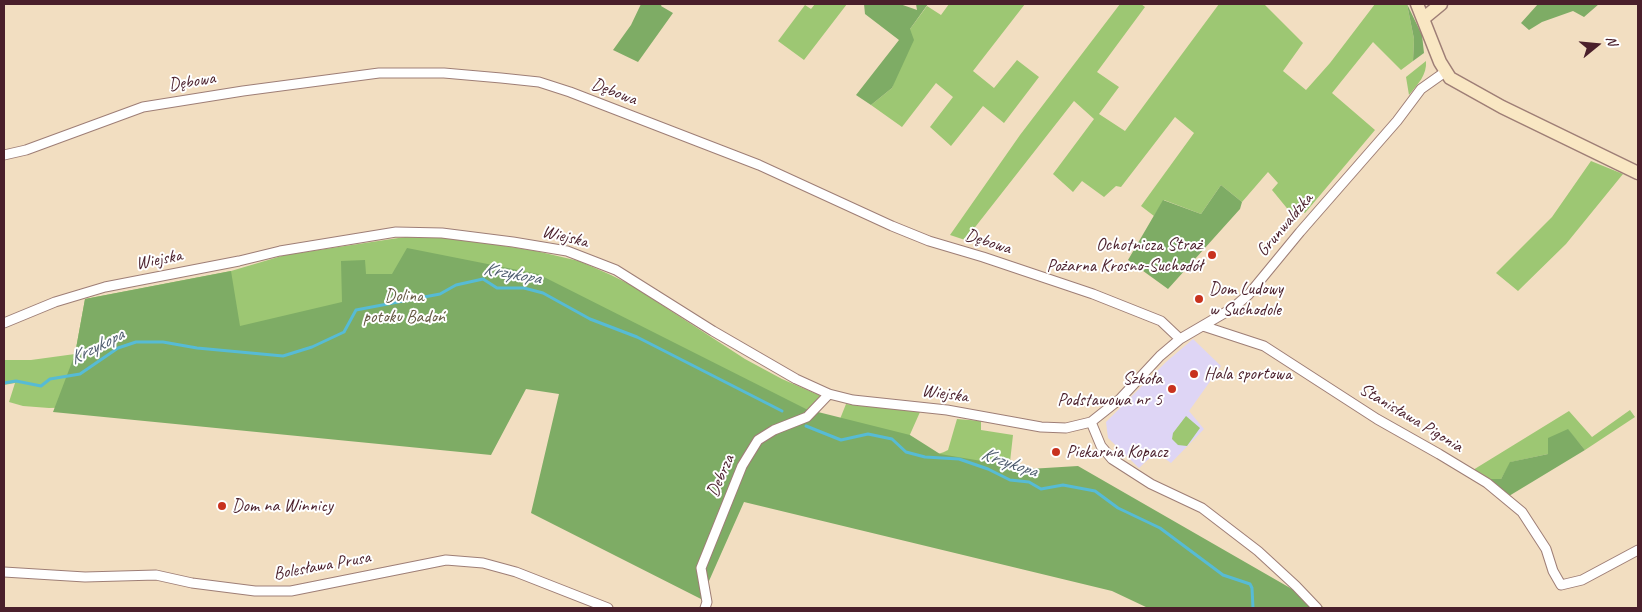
<!DOCTYPE html>
<html>
<head>
<meta charset="utf-8">
<style>
  body { margin:0 }
  #map { position:relative; width:1642px; height:612px; overflow:hidden; background:#f2dec1; font-family:Caveat,sans-serif }
  canvas { display:block }
  .frame { position:absolute; inset:0; border:5px solid #4a1f2b; pointer-events:none }
  .north { position:absolute; left:1572px; top:20px; width:50px; height:50px; -webkit-text-stroke:4px #fff; paint-order:stroke; rotate:73deg; font-size:14px; font-weight:700; line-height:20px; text-align:center; color:#4a1f2b }
  .north::after { content:''; display:block; margin:auto; width:18px; height:22px; background:#4a1f2b; clip-path:polygon(50% 0,100% 100%,50% 72%,0 100%) }
</style>
</head>
<body>
<div id="map">
<canvas width="1642" height="612"></canvas>
<div class="frame"></div>
<div class="north">N</div>
</div>
<script>
const context = document.querySelector('canvas').getContext('2d');
context.lineJoin = 'round';
function fillPath(path, color) {
  context.fillStyle = color;
  context.fill(path, 'evenodd');
}
function trace(path, color, width, dash) {
  context.strokeStyle = color;
  context.lineWidth = width;
  context.lineCap = dash ? 'butt' : 'round';
  context.setLineDash(dash || []);
  context.stroke(path);
}
function write(font, color, halo, rows, align = 'center') {
  context.font = font + ' Caveat,sans-serif';
  context.lineWidth = 4;
  context.setLineDash([]);
  context.textBaseline = 'middle';
  context.strokeStyle = halo;
  context.fillStyle = color;
  for (const [text, x, y, turn = 0] of rows) {
    context.save();
    context.translate(x, y);
    context.rotate((+turn || 0) * Math.PI / 180);
    context.textAlign = isNaN(turn) ? turn : align;
    if (halo) context.strokeText(text, 0, 0);
    context.fillText(text, 0, 0);
    context.restore();
  }
}
fillPath(new Path2D(`
  M1193 339 1221 366 1189 411 1204 429 1171 463 1156 452 1139 468 1108 438 1106 422 1166 362Z`), '#ded5f5');
fillPath(new Path2D(`
  M815 4H847L804 60 778 41 805 5 811 9Z
  M949 4H1025L973 71 994 88 1017 60 1039 77 1004 123 983 106 951 146 930 127 953 97 936 83 902 127 871 105 892 88 910 29 927 6 941 15Z
  M1120 4H1141L1145 7 1097 72 1119 87 1099 114 1125 131 1219 4H1264L1303 43 1283 71 1306 90 1330 63 1375 4H1407L1414 39 1413 61 1401 70 1373 42 1332 93 1375 130 1305 213 1301 211 1295 218 1272 190 1278 183 1268 172 1242 202 1221 185 1201 214 1164 200 1154 216 1141 206 1194 133 1175 117 1121 187 1116 186 1104 197 1082 181 1073 192 1053 174 1094 119 1074 101 965 240 950 235 1020 135Z
  M1426 61C1427 75 1418 84 1409 95L1406 77Z
  M1591 161 1623 174 1566 244 1518 291 1496 273 1552 217Z
  M405 237 452 238 473 241 536 251 579 261 611 275 631 285 745 359 782 379 821 396 815 405 798 419 834 434 846 404 920 412 904 448C916 457 936 457 948 450L957 419 981 421V430L1013 435 1010 462 1022 481 1036 482 1041 486 1062 483 1064 477 1067 479 1066 483C1076 484 1087 486 1096 490 1107 494 1113 504 1124 510 1146 523 1189 532 1199 560L1180 582 1207 591 1199 608H1185L908 499 825 493 813 484 796 477 776 506 743 489C751 440 761 443 803 428L781 412 733 389 721 417 694 403 668 394 631 386 591 384 537 376 462 372H437L368 378 312 389 180 403 120 404 91 407 49 408 23 406 9 402 15 383 4 385V360H31L75 354 85 299 231 271 285 255Z
  M1630 410 1635 417 1585 450 1568 430 1548 454 1511 462 1501 479H1488L1473 470 1569 411 1592 437Z
  M1186 416 1200 428 1187 446 1178 445 1172 439 1173 433Z`), '#9dc773');
fillPath(new Path2D(`
  M641 4H662L661 6 673 13 638 62 613 50 631 25Z
  M864 4H900L917 10 916 4H928L910 29 914 40 892 88 871 105 856 95 899 40 865 14Z
  M1407 4 1422 35 1424 53 1413 61 1414 39Z
  M1538 4H1599L1584 17 1573 11 1542 22 1529 30 1521 23Z
  M1221 185 1242 202 1240 209 1168 289 1128 260 1163 200 1201 214Z
  M407 248 538 274 806 409 910 435 940 454 1029 469 1078 466 1325 608H1148L1112 591 744 502 701 599 531 513 559 394 526 389 491 455 53 412 75 354 85 299 231 271 240 326 342 302 341 261 365 260 366 274H392Z
  M1568 429 1585 450 1509 496 1488 479H1501L1510 462 1548 454V438Z`), '#7eac65');
trace(new Path2D(`
  M4 383 16 381 41 386 50 379 80 374 118 348 136 342H163L197 348 283 356 312 347 344 332 356 310 440 294 456 285 483 279 497 288H524L543 293 590 319 637 337 782 411
  M806 426 841 440 868 434 892 439 906 452 925 457 959 459 988 469 1010 480 1029 482 1041 489 1063 485 1095 491 1118 508 1160 528 1223 575 1250 584 1252 588 1253 608`), '#57bbd5', 3);
const street = new Path2D(`
  M4 155 26 150 143 107 243 91 379 73H444L501 78 539 82 570 92 759 165 892 226 929 241 983 257 1093 294 1161 321 1180 339
  M4 323 55 302 105 287 239 261 280 251 396 232 442 233 513 242 567 251 616 270 713 331 796 379 829 394 853 400 947 410 1041 427 1066 428 1091 422 1120 399 1160 356 1180 339 1233 308 1249 294 1300 232 1397 121 1421 89 1445 72
  M1203 326 1264 346 1377 419 1439 454 1487 483 1522 512 1546 549 1553 571 1561 585 1582 580 1638 550
  M1091 422 1101 446 1112 459 1151 484 1202 508 1258 551 1296 586 1317 608
  M4 572 85 577 156 575 192 583 255 591H291L446 560 483 563 516 572 608 608
  M705 608 707 602 701 568 742 466 758 440 774 430 807 417 829 394`);
const secondary = new Path2D(`
  M1417 4 1440 62 1450 78 1502 107 1638 173
  M1424 18 1441 4`);
trace(street, '#9e7e76', 11);
trace(secondary, '#9e7e76', 15);
trace(street, '#fff', 9);
trace(secondary, '#f9e7c3', 12);
for (const [x, y, r, color] of [
  [1212,255,5,"#c8321e"],
  [1199,299,5,"#c8321e"],
  [1194,374,5,"#c8321e"],
  [1172,389,5,"#c8321e"],
  [1056,452,5,"#c8321e"],
  [222,506,5,"#c8321e"]
]) {
  const dot = new Path2D();
  dot.arc(x, y, r, 0, 2 * Math.PI);
  context.fillStyle = color;
  context.fill(dot);
  trace(dot, '#fff', 2);
}
write('18px', '#4a1f2b', '#fff', [
  ["Dębowa",192,82,-9],
  ["Dębowa",614,92,21],
  ["Grunwaldzka",1285,225,-50],
  ["Wiejska",565,237,14],
  ["Dębowa",988,242,18],
  ["Wiejska",159,260,-11],
  ["Wiejska",945,394,8],
  ["Stanisława Pigonia",1411,418,31],
  ["Debrza",721,476,-66],
  ["Bolesława Prusa",322,566,-10]
]);
write('18px', '#4a1f2b', '#fff', [
  ["Ochotnicza Straż",1202,245,"right"],
  ["Pożarna Krosno-Suchodół",1202,266,"right"],
  ["Dom Ludowy",1209,289],
  ["w Suchodole",1209,310],
  ["Hala sportowa",1204,374],
  ["Szkoła",1162,379,"right"],
  ["Podstawowa nr 5",1162,400,"right"],
  ["Piekarnia Kopacz",1066,452],
  ["Dom na Winnicy",232,506]
], 'left');
write('18px', '#675a44', '#fff', [
  ["Dolina",404,296],
  ["potoku Badoń",404,317]
]);
write('italic 19px', '#4f5d6f', '#fff', [
  ["Krzykopa",512,274,10],
  ["Krzykopa",97,347,-27],
  ["Krzykopa",1009,463,19]
]);
</script>
</body>
</html>
